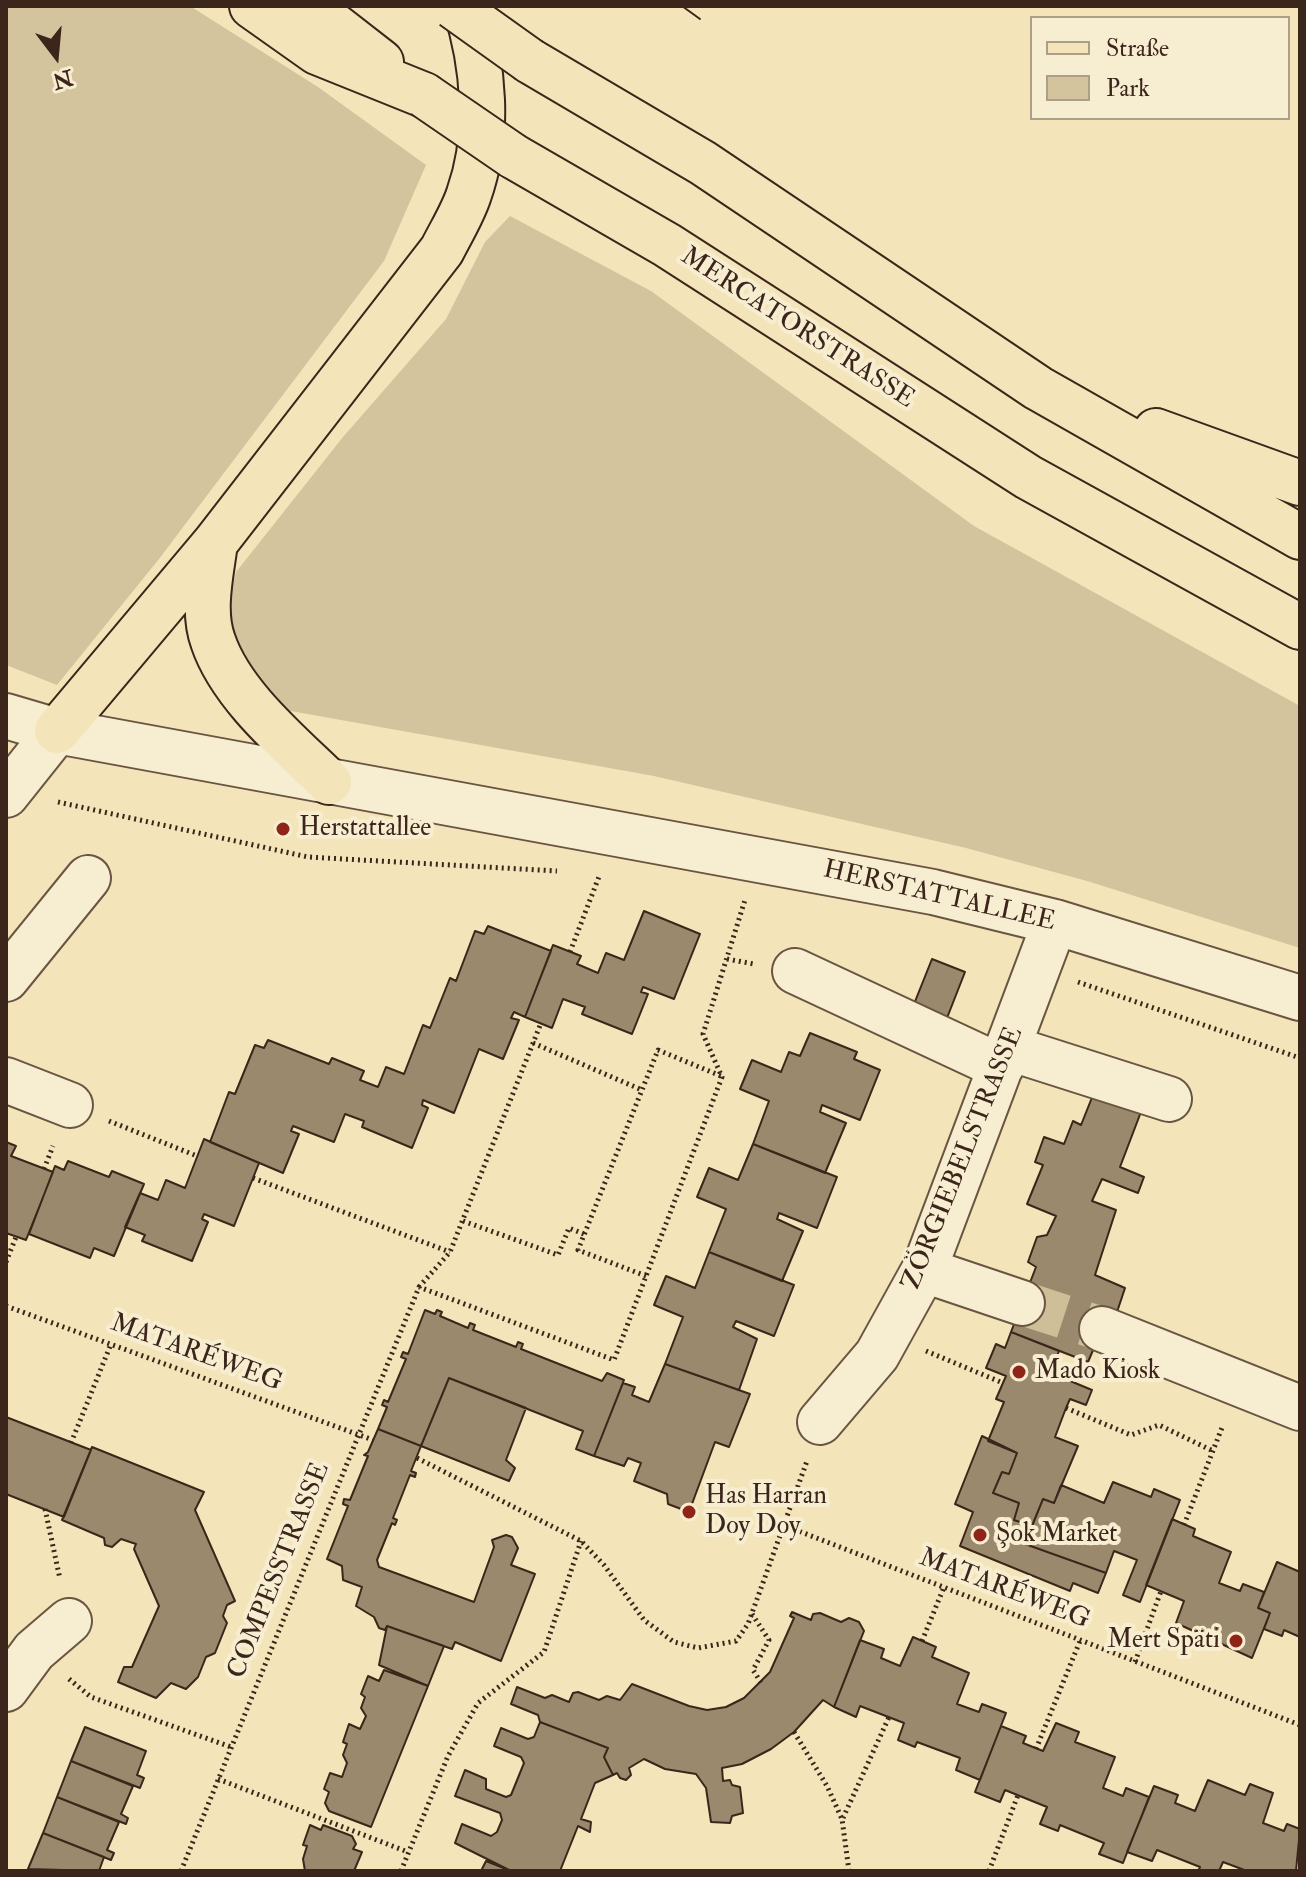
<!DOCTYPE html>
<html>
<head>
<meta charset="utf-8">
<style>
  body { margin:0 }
  #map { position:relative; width:1306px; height:1877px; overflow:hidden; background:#f3e5b9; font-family:"IM FELL Double Pica",serif }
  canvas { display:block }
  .frame { position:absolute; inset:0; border:8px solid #3c251a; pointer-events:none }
  .legend { position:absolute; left:1030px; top:16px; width:260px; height:104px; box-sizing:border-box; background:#f7eed2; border:2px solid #ac9e88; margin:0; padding:10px 14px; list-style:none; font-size:24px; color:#3c251a }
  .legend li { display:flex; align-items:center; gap:16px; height:40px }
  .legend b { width:40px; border:2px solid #ac9e88 }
  .north { position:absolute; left:16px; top:16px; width:80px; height:80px; -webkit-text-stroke:6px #f7eed2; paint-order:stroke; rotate:164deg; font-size:22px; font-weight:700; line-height:32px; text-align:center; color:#3c251a }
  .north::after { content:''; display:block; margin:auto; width:28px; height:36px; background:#3c251a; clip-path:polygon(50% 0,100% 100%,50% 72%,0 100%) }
</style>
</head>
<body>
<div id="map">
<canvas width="1306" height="1877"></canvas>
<div class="frame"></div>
<ul class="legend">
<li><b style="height:10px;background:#f3e5b9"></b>Straße</li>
<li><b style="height:22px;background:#d4c49e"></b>Park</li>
</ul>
<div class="north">N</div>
</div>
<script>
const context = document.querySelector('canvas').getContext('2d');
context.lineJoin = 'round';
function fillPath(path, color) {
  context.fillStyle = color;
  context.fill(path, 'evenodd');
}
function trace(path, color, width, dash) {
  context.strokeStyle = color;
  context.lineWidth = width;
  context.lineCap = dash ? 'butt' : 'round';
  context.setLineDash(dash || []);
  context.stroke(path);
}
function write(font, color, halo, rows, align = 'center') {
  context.font = font + ' "IM FELL Double Pica",serif';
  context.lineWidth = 8;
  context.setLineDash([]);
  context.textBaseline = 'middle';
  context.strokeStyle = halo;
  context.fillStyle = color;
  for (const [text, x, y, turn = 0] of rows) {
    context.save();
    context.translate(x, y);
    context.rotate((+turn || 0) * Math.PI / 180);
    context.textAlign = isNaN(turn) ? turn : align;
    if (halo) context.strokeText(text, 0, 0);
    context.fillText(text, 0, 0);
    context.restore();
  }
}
fillPath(new Path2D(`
  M6 6H190L318 87 426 165 384 261 159 559 57 685 6 665Z
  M510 216 651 291 974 526 1300 706V948L1087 881 966 848 654 776 285 710 232 648 228 604 236 572 343 437 446 319 485 242Z`), '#d4c49e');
const building = new Path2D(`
  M644 911 700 934 674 999 643 987 641 992 648 994 632 1034 582 1014 585 1007 563 999 552 1028 525 1017 553 945 581 956 577 964 598 973 606 953 624 960Z
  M488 926 551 951 525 1017 514 1012 511 1018 519 1020 503 1059 479 1049 454 1113 423 1100 422 1105 428 1108 412 1148 362 1127 364 1121 345 1114 334 1142 293 1126 291 1131 299 1134 283 1173 210 1142 229 1092 235 1094 255 1045 264 1048 268 1040 329 1064 332 1058 364 1071 360 1080 378 1087 386 1067 404 1074 423 1025 430 1028 450 978 456 981 475 931 484 934Z
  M932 959 965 972 947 1018 914 1004Z
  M810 1033 857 1052 854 1059 880 1070 860 1120 822 1105 820 1112 846 1123 825 1173 753 1144 769 1101 740 1089 752 1060 781 1072 789 1052 800 1056Z
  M1097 1085 1144 1104 1120 1167 1144 1177 1138 1193 1102 1179 1092 1201 1116 1210 1095 1275 1125 1288 1116 1315 1102 1329 1088 1362 1011 1332 1036 1267 1028 1262 1037 1237 1047 1235 1056 1216 1027 1204 1043 1165 1035 1162 1044 1137 1064 1144 1073 1121 1081 1125Z
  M204 1139 259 1163 234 1226 204 1214 202 1219 208 1222 192 1261 142 1241 145 1235 125 1227 140 1193 158 1200 166 1180 185 1188Z
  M6 1142 16 1146 11 1156 53 1172 26 1240 6 1233Z
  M753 1144 837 1177 817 1228 779 1213 777 1219 803 1231 782 1281 709 1252 726 1209 697 1197 709 1168 738 1180Z
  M68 1161 109 1177 112 1171 144 1184 114 1256 94 1248 90 1258 29 1234 55 1166 64 1170Z
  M709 1252 794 1285 774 1336 736 1321 733 1327 757 1339 739 1390 665 1364 683 1317 654 1305 666 1276 695 1288Z
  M425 1310 435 1314 437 1310 442 1312 440 1316 468 1328 470 1323 475 1325 473 1330 516 1347 518 1342 523 1344 521 1349 602 1381 607 1373 624 1380 594 1456 576 1449 583 1431 449 1378 421 1446 378 1429 387 1407 382 1405 384 1400 388 1402 406 1359 401 1357 403 1352 408 1354Z
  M1011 1332 1059 1351 1051 1373 1092 1390 1086 1405 1070 1399 1066 1408 1055 1437 1078 1446 1054 1503 1043 1499 1032 1526 1014 1520 1019 1503 993 1493 1002 1472 1009 1474 1017 1453 988 1441 1004 1402 996 1399 1006 1376 986 1368 996 1344 1005 1348Z
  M665 1364 750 1394 729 1447 715 1442 689 1512 668 1504 667 1494 634 1481 641 1463 628 1458 624 1466 594 1456 623 1383 635 1387 632 1395 649 1402Z
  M449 1378 526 1408 506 1460 515 1468 509 1481 421 1446Z
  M6 1417 91 1450 64 1517 6 1494Z
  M378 1429 421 1446 411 1471 416 1473 415 1477 410 1475 393 1518 397 1520 395 1525 392 1523 377 1560 379 1567 474 1602 494 1547 492 1540 506 1535 512 1537 518 1548 511 1565 535 1574 501 1661 455 1642 452 1649 387 1626 385 1630 379 1628 374 1617 356 1606 362 1587 343 1580 342 1566 327 1559 348 1506 343 1504 344 1499 350 1500 368 1456 364 1455 368 1452Z
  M982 1436 1017 1453 1009 1474 1002 1472 993 1493 1019 1503 1014 1520 1032 1526 1025 1544 1106 1573 1098 1593 1073 1583 1070 1591 960 1546 973 1512 955 1504Z
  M92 1447 204 1492 195 1510 235 1601 227 1605 223 1616 227 1623 215 1653 206 1657 198 1677 186 1689 171 1683 156 1698 118 1682 124 1667H132L159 1606 134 1549 136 1544 121 1539 112 1547 105 1545 104 1538 62 1520Z
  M1113 1482 1151 1497 1154 1489 1180 1500 1140 1602 1123 1595 1137 1560 1114 1551 1106 1573 1025 1544 1043 1499 1054 1503 1061 1485 1104 1503Z
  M1172 1519 1195 1529 1193 1536 1231 1552 1219 1583 1240 1591 1243 1584 1264 1592 1258 1608 1270 1613 1252 1658 1176 1623 1184 1601 1146 1585Z
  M1277 1562 1300 1572V1637L1284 1630 1282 1636 1264 1629 1270 1613 1258 1608Z
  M792 1612 811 1620 813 1614 820 1613 841 1622 849 1618 859 1622 864 1631 834 1707 823 1700 794 1732 771 1749 742 1764 722 1768 723 1781 730 1780 732 1785 740 1787 743 1813 732 1816 730 1823 711 1822 706 1788 696 1774 665 1769 644 1759 629 1768 631 1775 626 1780 620 1778 617 1773 613 1775 604 1757 608 1748 540 1722 538 1715 511 1704 517 1687 545 1698 552 1695 569 1702 573 1693 578 1692 599 1700 607 1696 620 1700 632 1684 689 1706 707 1710 726 1707 744 1698 770 1672 794 1618 790 1616Z
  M387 1626 444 1646 428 1686 379 1665Z
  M913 1637 936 1647 932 1657 969 1673 957 1704 979 1712 982 1704 1006 1713 980 1780 956 1770 960 1758 917 1742 915 1747 898 1740 904 1723 860 1706 856 1717 834 1707 860 1640 884 1649 881 1658 900 1666Z
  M384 1670 428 1686 371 1827 329 1811 325 1803 329 1792 324 1789 330 1773 342 1777 347 1763 343 1755 347 1744 343 1742 349 1724 360 1729 366 1716 361 1708 365 1697 361 1694 368 1676 379 1681Z
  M540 1722 608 1748 604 1757 613 1775 595 1783 581 1819 591 1822 590 1832 578 1826 560 1871H511L455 1843 462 1824 491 1836 497 1832 502 1820 500 1813 455 1796 465 1770 486 1779V1789L506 1797 511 1795 524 1763 521 1757 494 1746 501 1728 528 1739 534 1737Z
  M1056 1723 1079 1732 1075 1742 1115 1757 1103 1788 1123 1796 1126 1788 1149 1797 1123 1863 1099 1854 1104 1843 1060 1825 1058 1831 1040 1824 1047 1807 1005 1790 1000 1802 975 1792 1001 1726 1026 1736 1023 1743 1043 1751Z
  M85 1727 146 1751 137 1775 144 1778 140 1788 71 1761Z
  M71 1761 133 1786 121 1814 128 1818 126 1824 57 1797Z
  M1208 1780 1245 1795 1250 1784 1273 1793 1263 1823 1284 1831 1287 1824 1300 1829 1296 1871H1247L1223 1862 1219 1871H1198L1200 1867 1157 1850 1152 1861 1127 1852 1154 1786 1178 1795 1175 1803 1195 1811Z
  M57 1797 119 1822 107 1850 114 1853 111 1860 43 1833Z
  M310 1825 321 1830 323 1825 352 1836 356 1844 353 1849 362 1852 354 1871H305L303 1859 307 1846 303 1845Z
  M43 1833 104 1857 99 1871 28 1869Z
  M486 1861 511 1871H481Z`);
fillPath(building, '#9b896d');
trace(building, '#3c251a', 2);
trace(new Path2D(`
  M1022 1303 1102 1329`), '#cebf99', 44, [44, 22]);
const minor = new Path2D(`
  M6 716 57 731 933 892 1055 922 1300 998
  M6 795 57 731
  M795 971 1001 1067
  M6 979 88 878
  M1009 1048 1169 1099
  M6 1080 70 1105
  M924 1270 1022 1303
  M1102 1329 1300 1408
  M820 1422 877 1355 924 1270 1055 922
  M6 1689 34 1651 69 1621`);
const major = new Path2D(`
  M252 6 317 52 424 95
  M309 6 381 62
  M530 61 703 163 1038 388 1300 537
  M513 156 667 245 1028 477 1300 627
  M1156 431 1300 483
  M215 543C211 574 202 611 213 641 231 695 289 743 329 782
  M57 731 215 543 442 250C451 232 463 213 469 194 490 135 484 65 465 6`);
trace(minor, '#6a5542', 48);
trace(major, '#3c251a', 48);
trace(new Path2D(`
  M58 802 308 857 557 871
  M570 952 600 874
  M727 959 754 964
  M1078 982 1300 1058
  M533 1043 642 1090
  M109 1121 197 1156
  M44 1169 53 1146
  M253 1178 450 1252
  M463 1221 558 1255 569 1228 584 1234
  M6 1262 16 1237
  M646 1276 578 1250 658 1050 721 1076
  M419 1287 450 1252 541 1023
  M6 1306 373 1440
  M926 1351 1003 1383
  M1066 1408 1131 1435 1159 1425 1213 1451
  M71 1443 111 1344
  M417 1458 581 1541 604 1565 644 1620 674 1642 698 1648 736 1641 748 1624 807 1461
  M45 1509 60 1579
  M783 1525 1300 1725
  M1184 1525 1223 1425
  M752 1614 769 1640 753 1670 762 1684
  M922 1641 944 1587
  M1135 1662 1161 1591
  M69 1679 91 1697 231 1747
  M794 1732 827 1786 842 1819 849 1871
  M1036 1749 1080 1641
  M218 1779 408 1852
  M843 1818 889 1717
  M181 1871 419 1287 614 1360 722 1077 703 1034 745 900
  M401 1871 448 1756 478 1703 544 1652 581 1541
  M989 1871 1018 1795`), '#3c251a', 5, [2, 4]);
trace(minor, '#f7eed2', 44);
trace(major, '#f3e5b9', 44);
trace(new Path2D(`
  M682 6 700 19`), '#3c251a', 2);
const majorBridge = new Path2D(`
  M453 6 530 61
  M424 95 513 156`);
trace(majorBridge, '#3c251a', 48, []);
trace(majorBridge, '#f3e5b9', 44);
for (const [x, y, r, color] of [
  [283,829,8,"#8f2418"],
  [1019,1372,8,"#8f2418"],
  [689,1512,8,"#8f2418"],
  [980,1535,8,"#8f2418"],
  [1236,1641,8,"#8f2418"]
]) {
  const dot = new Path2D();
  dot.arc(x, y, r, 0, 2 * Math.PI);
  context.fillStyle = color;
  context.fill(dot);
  trace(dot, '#f7eed2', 3);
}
write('26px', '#3c251a', '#f7eed2', [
  ["MERCATORSTRASSE",797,329,33],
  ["HERSTATTALLEE",939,897,13],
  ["ZÖRGIEBELSTRASSE",964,1159,-68],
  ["MATARÉWEG",196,1354,20],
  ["COMPESSTRASSE",280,1571,-68],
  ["MATARÉWEG",1004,1590,21]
]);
write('26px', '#3c251a', '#f7eed2', [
  ["Herstattallee",299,829],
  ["Mado Kiosk",1035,1372],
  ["Has Harran",705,1497],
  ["Doy Doy",705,1527],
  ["Şok Market",996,1535],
  ["Mert Späti",1220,1641,"right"]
], 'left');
</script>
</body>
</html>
